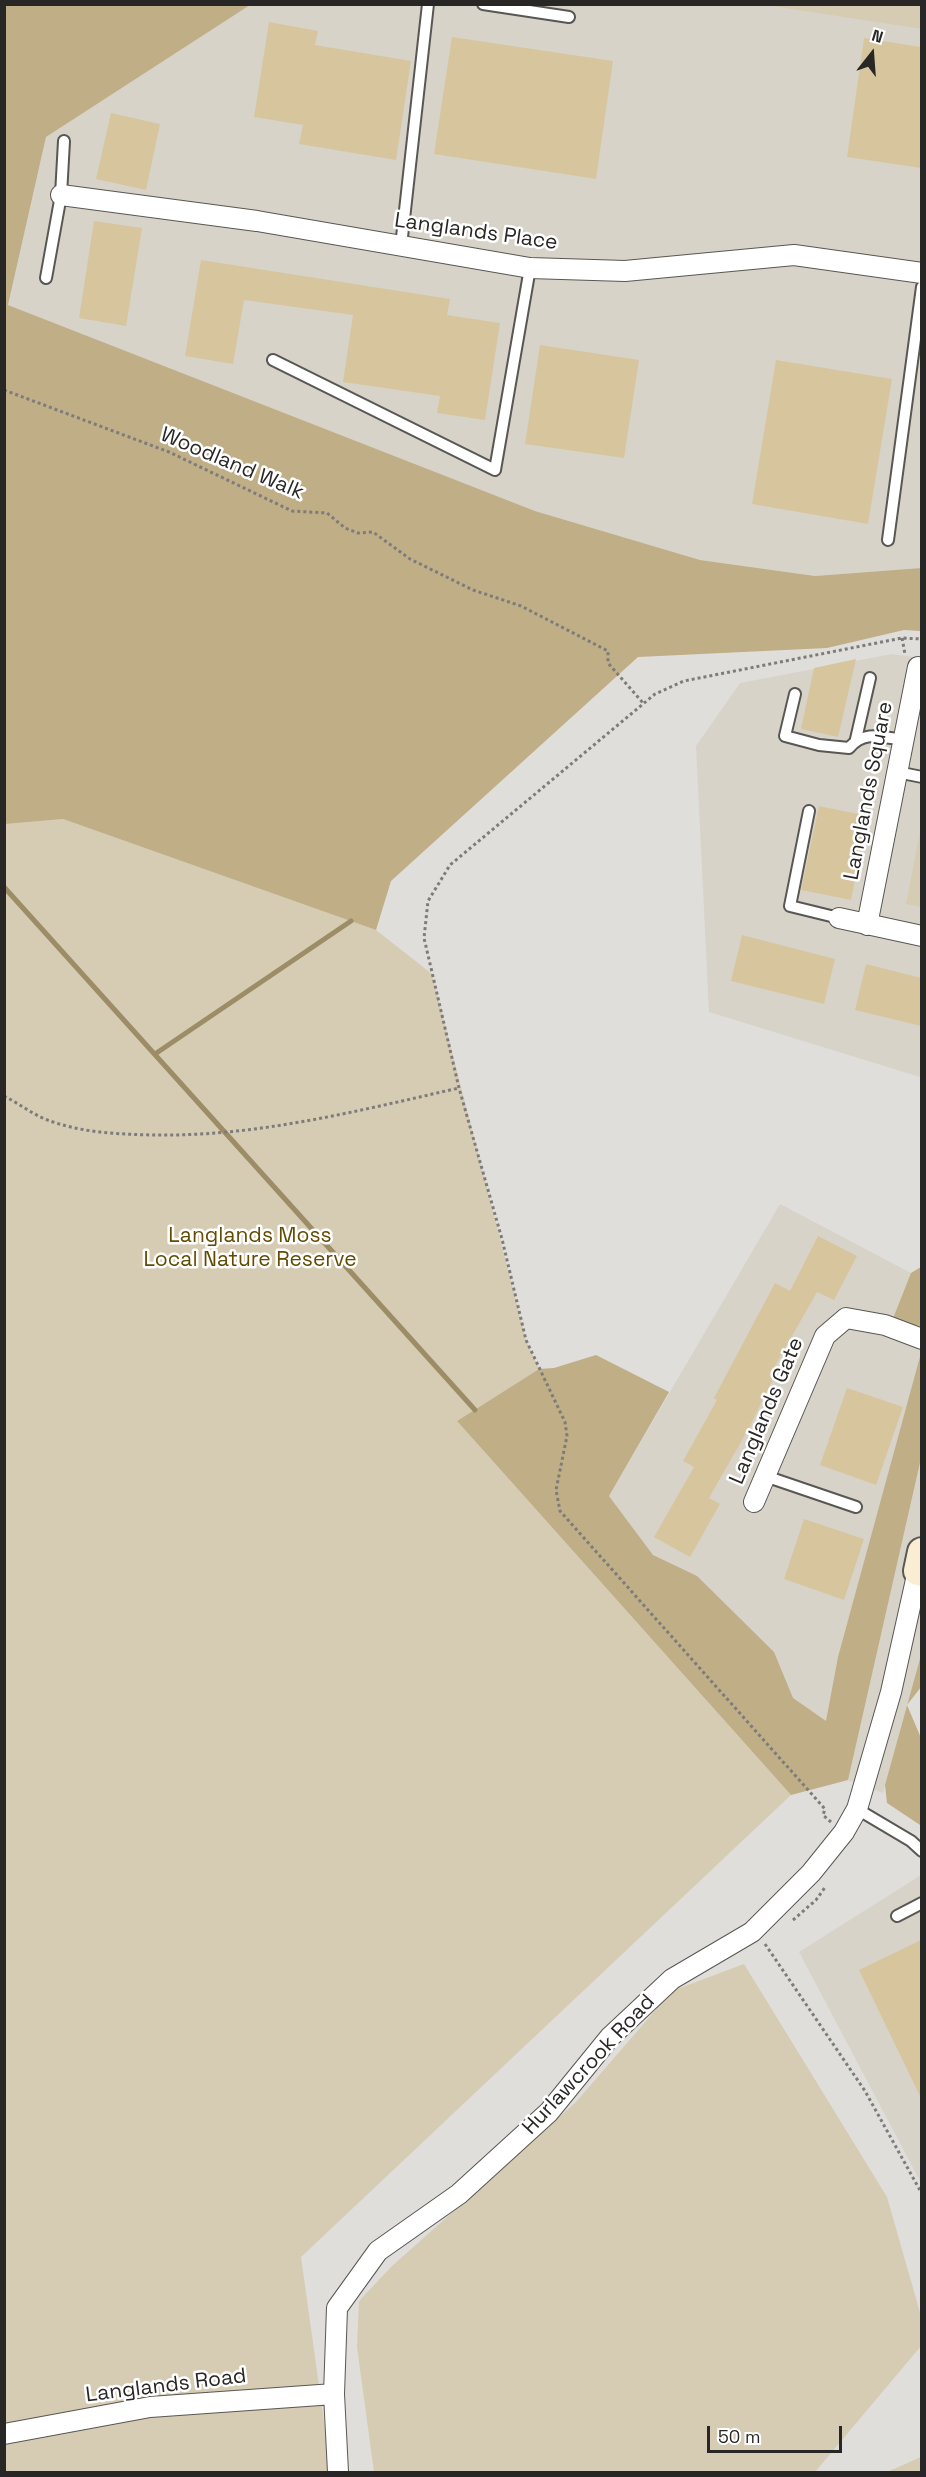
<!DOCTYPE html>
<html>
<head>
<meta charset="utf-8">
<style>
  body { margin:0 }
  #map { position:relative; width:926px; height:2477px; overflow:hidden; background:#e0deda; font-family:"Space Grotesk",sans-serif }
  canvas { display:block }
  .frame { position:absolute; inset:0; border:6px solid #282726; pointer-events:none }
  .north { position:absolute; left:842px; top:24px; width:60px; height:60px; -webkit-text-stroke:4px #fff; paint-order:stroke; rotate:17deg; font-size:16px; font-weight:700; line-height:24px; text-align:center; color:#282726 }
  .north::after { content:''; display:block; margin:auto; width:21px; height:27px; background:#282726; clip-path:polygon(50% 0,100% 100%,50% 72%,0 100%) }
  .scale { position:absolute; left:707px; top:2426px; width:135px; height:27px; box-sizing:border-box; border:3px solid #282726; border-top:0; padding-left:8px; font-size:18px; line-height:21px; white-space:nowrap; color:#282726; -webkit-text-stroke:4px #fff; paint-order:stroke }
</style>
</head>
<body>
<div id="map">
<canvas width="926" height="2477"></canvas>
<div class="frame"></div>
<div class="north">N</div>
<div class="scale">50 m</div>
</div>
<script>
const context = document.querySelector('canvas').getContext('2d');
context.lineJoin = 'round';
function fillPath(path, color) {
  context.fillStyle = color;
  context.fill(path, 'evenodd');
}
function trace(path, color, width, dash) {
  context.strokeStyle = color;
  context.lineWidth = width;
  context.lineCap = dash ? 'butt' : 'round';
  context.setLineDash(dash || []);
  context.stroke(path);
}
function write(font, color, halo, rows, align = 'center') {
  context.font = font + ' "Space Grotesk",sans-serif';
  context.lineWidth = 5;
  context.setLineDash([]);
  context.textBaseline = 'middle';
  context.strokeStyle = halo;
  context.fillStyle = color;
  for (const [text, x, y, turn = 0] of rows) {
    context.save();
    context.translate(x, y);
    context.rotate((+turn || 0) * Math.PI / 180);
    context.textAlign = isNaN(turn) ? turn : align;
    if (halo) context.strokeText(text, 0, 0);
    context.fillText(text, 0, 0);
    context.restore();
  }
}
fillPath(new Path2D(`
  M766 4 921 29V568L815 576 700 560 535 511 8 305 46 137 250 5Z
  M892 654 921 658V1081L920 1077 709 1012 696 746 740 683Z
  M780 1204 911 1273 921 1267V1655L883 1793 811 1767 609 1496Z
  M921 1875V2183L799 1952Z`), '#d8d3c9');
fillPath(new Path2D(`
  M766 5H921V29Z
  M63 819 376 930 432 974 526 1340 539 1369 457 1421 791 1795 301 2257 331 2472H5L4 824Z
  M921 827 922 907H921L906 904Z
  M744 1964 887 2197 921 2316V2346L815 2472H374L357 2347 359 2301 391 2267 576 2102 672 1991Z
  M921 2457V2472H887Z`), '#d6cbb3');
fillPath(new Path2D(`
  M7 5H250L46 137 8 305 535 511 700 560 815 576 921 568V631L904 630 827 648 638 657 391 881 376 930 63 819 5 824 4 6Z
  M921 1267V1326L892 1321 911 1273Z
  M921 1353V1458L848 1780 791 1795 457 1421 539 1369 554 1368 596 1355 669 1392 609 1496 653 1555 697 1576 774 1652 793 1698 826 1721 838 1657Z
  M921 1655V1687L907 1705 921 1738 920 1825 887 1803 885 1785Z`), '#bfae86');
trace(new Path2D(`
  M4 887 475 1410
  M155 1054 351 921`), '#9d8d66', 5);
fillPath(new Path2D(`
  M269 22 318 31 315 45 411 61 396 160 299 144 303 125 254 117Z
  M452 37 613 61 596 179 434 154Z
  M864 38 921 47V168L847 157Z
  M111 113 160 124 146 190 96 179Z
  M94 221 142 228 126 326 79 318Z
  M201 260 450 299 447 315 500 323 485 420 437 413 440 396 343 382 353 315 244 300 233 364 185 356Z
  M540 345 639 360 624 458 525 444Z
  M776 360 892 379 868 524 752 504Z
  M856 659 838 737 801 729 814 668Z
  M819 806 868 816 851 900 801 890Z
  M742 935 835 959 824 1004 731 981Z
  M866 964 921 978V1026L855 1010Z
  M818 1236 857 1256 834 1300 817 1292 772 1371 776 1373 749 1428 709 1498 720 1504 690 1557 654 1537 694 1467 683 1461 717 1400 714 1398 775 1283 790 1291Z
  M847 1388 903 1407 876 1485 820 1465Z
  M804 1519 864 1539 844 1600 784 1579Z
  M921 1940V2098L859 1970Z`), '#d7c69d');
const lane = new Path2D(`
  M483 4 569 17
  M401 246 428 4
  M46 278 61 195 64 141
  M273 360 495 470 530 268
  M888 540 922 287
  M795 694 785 736 819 745 849 748C864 730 882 737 903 740
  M856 739 870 678
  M897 772 922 777
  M809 811 790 906 839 918
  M765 1476 856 1507
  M857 1809 911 1841 922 1851
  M897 1916 922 1903`);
const street = new Path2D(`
  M61 195 257 221 530 268 625 271 794 255 922 273
  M839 918 922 936
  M867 925 918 667
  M754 1502 825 1336 846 1318 885 1325 922 1339
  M4 2434 150 2407 334 2394
  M338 2472 334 2394 337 2308 378 2251 459 2194 549 2112 610 2037 672 1979 752 1932 811 1873 844 1832 857 1809 891 1692 918 1571`);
const secondary = new Path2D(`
  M922 1552 918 1571 922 1572`);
trace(lane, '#595753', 14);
trace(street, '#595753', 22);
trace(secondary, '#595753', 32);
trace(new Path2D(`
  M4 390 169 452 292 511 327 513 345 528 358 533 373 532 410 559 473 590 521 606 608 651V663L643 703
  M902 638 905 654
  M4 1096C20 1104 36 1117 53 1122 86 1133 118 1134 152 1135 257 1137 357 1111 459 1088
  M831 1822 823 1815 825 1809 560 1511 556 1490 567 1436 565 1422 526 1340 502 1239 459 1088 424 938 428 901 450 865 655 694 684 681 902 638 922 639
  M793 1920 816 1900 826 1886
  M765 1944 865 2091 922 2194`), '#7e7c7a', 3, [3, 3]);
trace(lane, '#fff', 10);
trace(street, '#fff', 20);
trace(secondary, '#f9eed4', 28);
write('21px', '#282726', '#fff', [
  ["Langlands Place",476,232,8],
  ["Woodland Walk",232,464,23],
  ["Langlands Square",869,791,-79],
  ["Langlands Gate",767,1411,-67],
  ["Hurlawcrook Road",589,2065,-47],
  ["Langlands Road",166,2386,-7]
]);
write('21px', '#624a00', '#fff', [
  ["Langlands Moss",250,1236],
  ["Local Nature Reserve",250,1260]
]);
</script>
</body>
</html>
